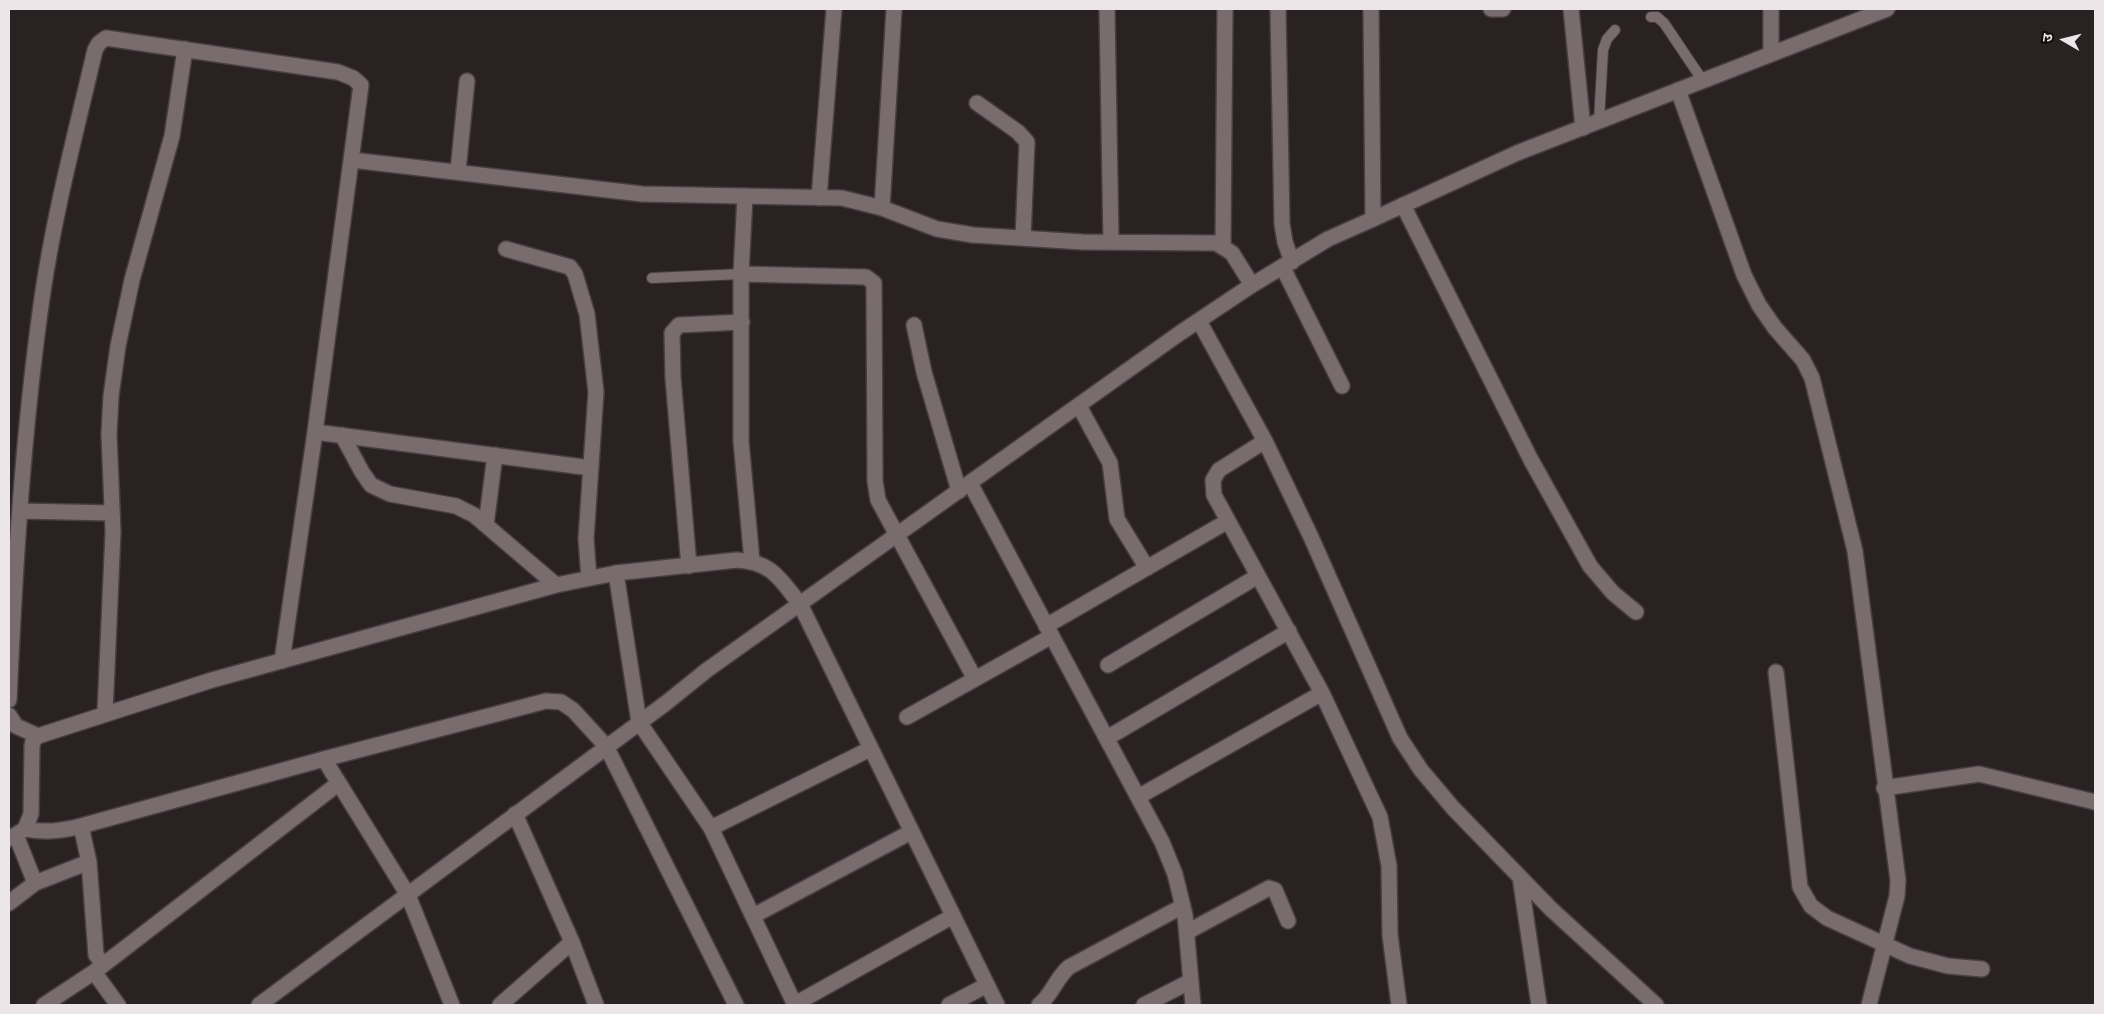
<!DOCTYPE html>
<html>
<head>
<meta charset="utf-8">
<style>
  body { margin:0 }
  #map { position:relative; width:2104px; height:1014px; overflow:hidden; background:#2a2123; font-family:Georgia,"Noto Sans Devanagari",serif }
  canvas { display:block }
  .frame { position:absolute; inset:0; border:10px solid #ede6e8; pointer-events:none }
  .north { position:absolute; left:2039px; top:15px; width:50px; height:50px; -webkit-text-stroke:4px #100c0c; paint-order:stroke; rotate:278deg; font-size:14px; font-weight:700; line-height:20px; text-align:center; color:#ede6e8 }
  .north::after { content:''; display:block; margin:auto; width:18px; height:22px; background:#ede6e8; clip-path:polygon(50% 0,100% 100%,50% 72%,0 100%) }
</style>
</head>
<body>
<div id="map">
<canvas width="2104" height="1014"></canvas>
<div class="frame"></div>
<div class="north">उ</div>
</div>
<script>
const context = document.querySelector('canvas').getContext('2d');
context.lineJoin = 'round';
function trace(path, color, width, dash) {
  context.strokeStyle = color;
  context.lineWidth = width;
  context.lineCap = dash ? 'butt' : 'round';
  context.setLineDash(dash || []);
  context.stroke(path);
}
const lane = new Path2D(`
  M1651 17H1657L1664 23 1703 81
  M1599 121 1603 50 1607 39 1615 30
  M652 278 741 274`);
const street = new Path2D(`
  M1107 9 1111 242
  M1278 9 1282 224 1285 242 1292 262
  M1371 9 1373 219
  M1491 9H1503
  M1571 9 1583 128
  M1771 54V9
  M1678 90 1744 275 1759 305 1775 328 1803 360 1812 378 1855 551 1898 880 1897 896 1869 1005
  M977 103 1018 132 1027 142 1023 238
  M352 160 642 194 842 198 882 208 937 229 973 235 1083 242 1216 243 1232 253 1252 285
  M458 171 467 81
  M745 196 741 274V441L752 561
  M819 198 834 9
  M1403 205 1531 460 1590 566 1613 593 1636 612
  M882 208 894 9
  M1223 246 1225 9
  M506 249 570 267 575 274 587 314 596 392 586 539 589 578
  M1283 268 1342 386
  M741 274 866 277 874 283 875 481 878 500 975 679
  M1199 321 1265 441 1311 537 1400 738 1421 770 1453 808 1551 909 1656 1005
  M914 325 924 372 959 491
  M1079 406 1110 463 1117 519 1147 568
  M315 432 591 468
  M342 435 362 472 371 485 390 494 456 506 474 515 556 585
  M1265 441 1219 470 1213 480 1214 495 1322 693 1380 817 1389 866 1390 935 1399 1005
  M970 483 1162 842 1175 874 1185 915 1193 1005
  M20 511 112 513
  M486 525 495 455
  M689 566 673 378 672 333 679 325 742 322
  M1046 626 1228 521
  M1108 665 1258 576
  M1776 672 1800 887 1811 906 1827 918 1910 956 1948 966 1982 969
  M9 700C15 566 23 431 42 298 54 214 76 132 95 50L99 43 106 38 338 72 353 78 361 85 315 432 282 661
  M105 713 113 532 109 434 111 396 118 346 132 280 172 136 185 49
  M9 715 16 726 38 736
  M907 717 1052 636
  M639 722 711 828 795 1005
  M1107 738 1289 631
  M324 759 408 895 452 1005
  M1884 788 1979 774 2095 802
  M1138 797 1322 693
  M515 814 572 942 596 1005
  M81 826 89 862 96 955 103 964
  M711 828 870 749
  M25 829C45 833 61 831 81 826L324 759 546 701 561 702 573 710 606 746 736 1005
  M16 835 35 883
  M9 839 25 829 31 814 32 746 33 741 38 736 212 680 556 585 616 573 737 560C772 562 780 579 800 604L997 1005
  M1520 877 1539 1005
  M9 903 35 883 89 862
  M753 916 911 832
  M1187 932 1269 888 1275 890 1288 921
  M94 972 118 1005
  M795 1004 953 916
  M44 1005 94 972 339 783
  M500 1005 572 942
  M949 1005 987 985
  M1039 1005C1052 995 1056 978 1069 967L1183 906
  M1144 1005 1191 981`);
const secondary = new Path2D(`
  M616 573 639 722
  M259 1005 666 703 707 670 1180 333 1252 285 1328 239 1373 219 1517 153 1887 9`);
trace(lane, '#473f41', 12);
trace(street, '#473f41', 18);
trace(secondary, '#473f41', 18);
trace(lane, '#786c6f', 10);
trace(street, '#786c6f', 15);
trace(secondary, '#786c6f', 15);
</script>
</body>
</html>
